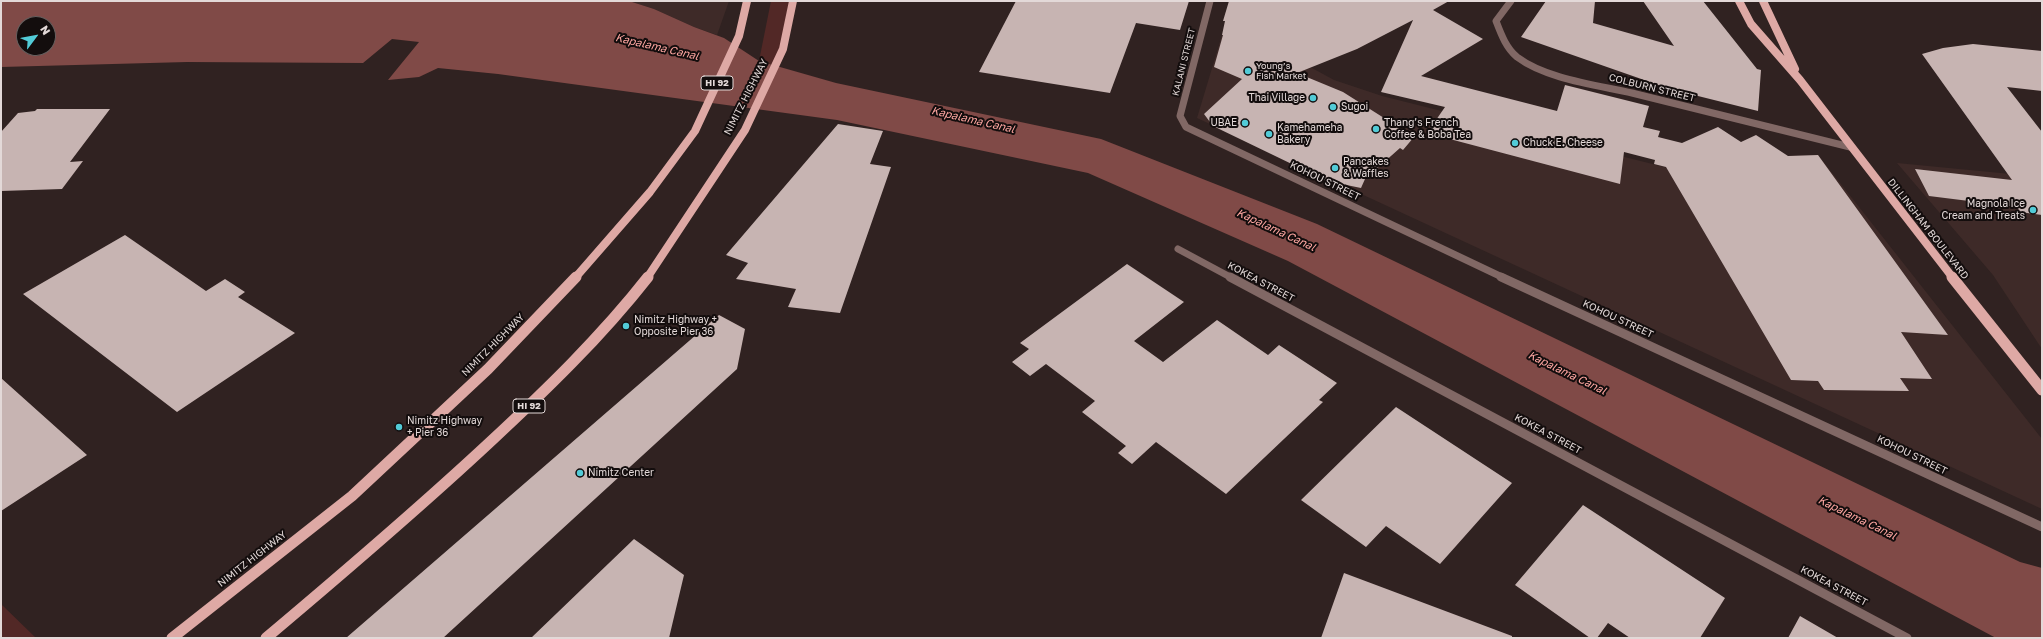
<!DOCTYPE html>
<html>
<head>
<meta charset="utf-8">
<style>
  body { margin:0 }
  #map { position:relative; width:2043px; height:639px; overflow:hidden; background:#302221; font-family:"Golos Text",sans-serif }
  canvas { display:block }
  .frame { position:absolute; inset:0; border:2px solid #e3d9d8; pointer-events:none }
  .north { position:absolute; left:16px; top:16px; width:40px; height:40px; box-sizing:border-box; background:#130d0d; border:1px solid #665f5e; border-radius:50%; rotate:58deg; font-size:11px; font-weight:700; line-height:16px; text-align:center; color:#e3d9d8 }
  .north::after { content:''; display:block; margin:auto; width:14px; height:18px; background:#52cbd7; clip-path:polygon(50% 0,100% 100%,50% 72%,0 100%) }
</style>
</head>
<body>
<div id="map">
<canvas width="2043" height="639"></canvas>
<div class="frame"></div>
<div class="north">N</div>
</div>
<script>
const context = document.querySelector('canvas').getContext('2d');
context.lineJoin = 'round';
function fillPath(path, color) {
  context.fillStyle = color;
  context.fill(path, 'evenodd');
}
function trace(path, color, width, dash) {
  context.strokeStyle = color;
  context.lineWidth = width;
  context.lineCap = dash ? 'butt' : 'round';
  context.setLineDash(dash || []);
  context.stroke(path);
}
function write(font, color, halo, rows, align = 'center') {
  context.font = font + ' "Golos Text",sans-serif';
  context.lineWidth = 4;
  context.setLineDash([]);
  context.textBaseline = 'middle';
  context.strokeStyle = halo;
  context.fillStyle = color;
  for (const [text, x, y, turn = 0] of rows) {
    context.save();
    context.translate(x, y);
    context.rotate((+turn || 0) * Math.PI / 180);
    context.textAlign = isNaN(turn) ? turn : align;
    if (halo) context.strokeText(text, 0, 0);
    context.fillText(text, 0, 0);
    context.restore();
  }
}
fillPath(new Path2D(`
  M629 1H729L717 35 694 27 654 9Z
  M1222 35 1260 41 1306 69 1312 68 1334 80 1382 96 1716 180 1764 157 1818 155 2042 439V509L1197 118Z
  M1897 163 2042 177V349L1993 275Z`), '#3e2a28');
fillPath(new Path2D(`
  M771 1H789L777 66 759 61Z
  M1 604 36 638H1Z`), '#522826');
fillPath(new Path2D(`
  M1 1H629L654 9 694 27 724 38 759 61 836 83 1101 139 1317 224 2020 562 2042 568V638H1996L1288 261 1088 173 837 120 498 74 438 68 419 77 388 80 419 42 392 39 363 63 187 62 1 67ZM24 24H48V48H24Z`), '#804a47');
fillPath(new Path2D(`
  M1016 1H1189L1180 30 1136 23 1110 93 979 72Z
  M1229 1H1449L1433 10 1483 39 1421 76 1557 111 1565 85 1649 106 1643 127 1660 131 1658 137 1682 143 1718 127 1741 142 1756 135 1788 156 1818 155 1948 335 1901 332 1932 379 1900 378 1909 391 1824 390 1818 381 1791 380 1666 167 1654 164 1655 160 1624 152 1620 184 1427 133 1445 107 1381 92 1413 20 1357 49 1297 73 1343 92 1414 137 1403 150 1400 148 1365 179 1361 188 1327 181 1213 126 1204 114 1242 79 1214 67 1223 35H1222L1225 21H1223Z
  M1546 1H1595L1593 23 1674 46 1643 1H1703L1757 69 1761 70 1758 111 1670 89 1521 37Z
  M1973 44 2042 51V91L2007 87 2042 132V215L2020 212 2017 207 1929 196 1915 169 2012 180 1922 54 1943 48Z
  M37 109H110L70 162 83 161 62 189 1 191V132L18 113 35 111Z
  M838 124 883 131 870 164 891 167 840 313 788 307 796 289 736 279 748 263 726 255Z
  M125 235 206 291 225 279 245 292 238 297 295 333 177 412 23 294Z
  M1127 264 1184 302 1134 341 1163 362 1217 320 1268 355 1279 345 1337 383 1319 400 1323 402 1226 494 1156 442 1132 464 1118 453 1126 446 1082 412 1095 401 1046 364 1030 376 1012 362 1029 349 1020 343Z
  M719 315 745 329 737 369 443 638H346Z
  M1 378 87 455 1 511Z
  M1396 407 1512 483 1440 564 1386 526 1366 547 1301 500Z
  M1583 505 1725 598 1700 638H1630L1608 623 1597 638H1590L1515 585Z
  M634 539 684 575 669 638H531Z
  M1344 573 1512 636V638H1321Z
  M1800 616 1838 638H1788Z`), '#c7b4b2');
trace(new Path2D(`
  M1210 1 1180 116 1186 127 1504 278
  M1511 1 1496 21C1501 34 1506 48 1517 57 1546 79 1597 85 1632 93 1705 111 1778 129 1850 147
  M1178 249 1232 278`), '#816865', 7);
trace(new Path2D(`
  M1230 277 1907 638
  M1501 277 2042 527`), '#816865', 9);
trace(new Path2D(`
  M1739 1 1751 24 1800 80 1953 278
  M1763 1 1795 69
  M575 278 650 192 695 131 739 36 747 1
  M647 278 745 130 783 49 793 1`), '#dea9a5', 8);
trace(new Path2D(`
  M1952 277 2042 390
  M172 638 352 496 488 369 576 277
  M266 638C342 574 417 510 489 443 545 391 601 337 648 277`), '#dea9a5', 11);
for (const [x, y, r, color] of [
  [1248,71,4,"#52cbd7"],
  [1313,98,4,"#52cbd7"],
  [1333,107,4,"#52cbd7"],
  [1245,123,4,"#52cbd7"],
  [1376,129,4,"#52cbd7"],
  [1269,134,4,"#52cbd7"],
  [1515,143,4,"#52cbd7"],
  [1335,168,4,"#52cbd7"],
  [2033,210,4,"#52cbd7"],
  [626,326,4,"#52cbd7"],
  [399,427,4,"#52cbd7"],
  [580,473,4,"#52cbd7"]
]) {
  const dot = new Path2D();
  dot.arc(x, y, r, 0, 2 * Math.PI);
  context.fillStyle = color;
  context.fill(dot);
  trace(dot, '#130d0d', 1.5);
}
write('9px', '#e3d9d8', '#130d0d', [
  ["KALANI STREET",1184,62,-76]
]);
write('9px', '#e3d9d8', '#130d0d', [
  ["Young’s",1256,66],
  ["Fish Market",1256,76]
], 'left');
for (const [x, y, w] of [
  [717,83,32],
  [529,406,32]
]) {
  const box = new Path2D();
  box.roundRect(x - w / 2, y - 7, w, 14, 3);
  context.fillStyle = '#130d0d';
  context.fill(box);
  trace(box, '#e3d9d8', 1);
}
write('bold 9px', '#e3d9d8', null, [
  ["HI 92",717,83],
  ["HI 92",529,406]
]);
write('10px', '#e3d9d8', '#130d0d', [
  ["COLBURN STREET",1652,88,14],
  ["NIMITZ HIGHWAY",746,97,-63],
  ["KOHOU STREET",1325,181,26],
  ["DILLINGHAM BOULEVARD",1928,229,52],
  ["KOKEA STREET",1261,282,28],
  ["KOHOU STREET",1618,319,25],
  ["NIMITZ HIGHWAY",493,345,-45],
  ["KOKEA STREET",1548,434,28],
  ["KOHOU STREET",1912,455,26],
  ["NIMITZ HIGHWAY",252,559,-38],
  ["KOKEA STREET",1834,586,28]
]);
write('10px', '#e3d9d8', '#130d0d', [
  ["Thai Village",1305,98,"right"],
  ["Sugoi",1341,107],
  ["UBAE",1237,123,"right"],
  ["Thang’s French",1384,123],
  ["Coffee & Boba Tea",1384,135],
  ["Kamehameha",1277,128],
  ["Bakery",1277,140],
  ["Chuck E. Cheese",1523,143],
  ["Pancakes",1343,162],
  ["& Waffles",1343,174],
  ["Magnola Ice",2025,204,"right"],
  ["Cream and Treats",2025,216,"right"],
  ["Nimitz Highway +",634,320],
  ["Opposite Pier 36",634,332],
  ["Nimitz Highway",407,421],
  ["+ Pier 36",407,433],
  ["Nimitz Center",588,473]
], 'left');
write('italic 11px', '#ffa7a2', '#130d0d', [
  ["Kapalama Canal",657,47,13],
  ["Kapalama Canal",973,120,13],
  ["Kapalama Canal",1276,230,25],
  ["Kapalama Canal",1567,373,26],
  ["Kapalama Canal",1857,518,26]
]);
</script>
</body>
</html>
